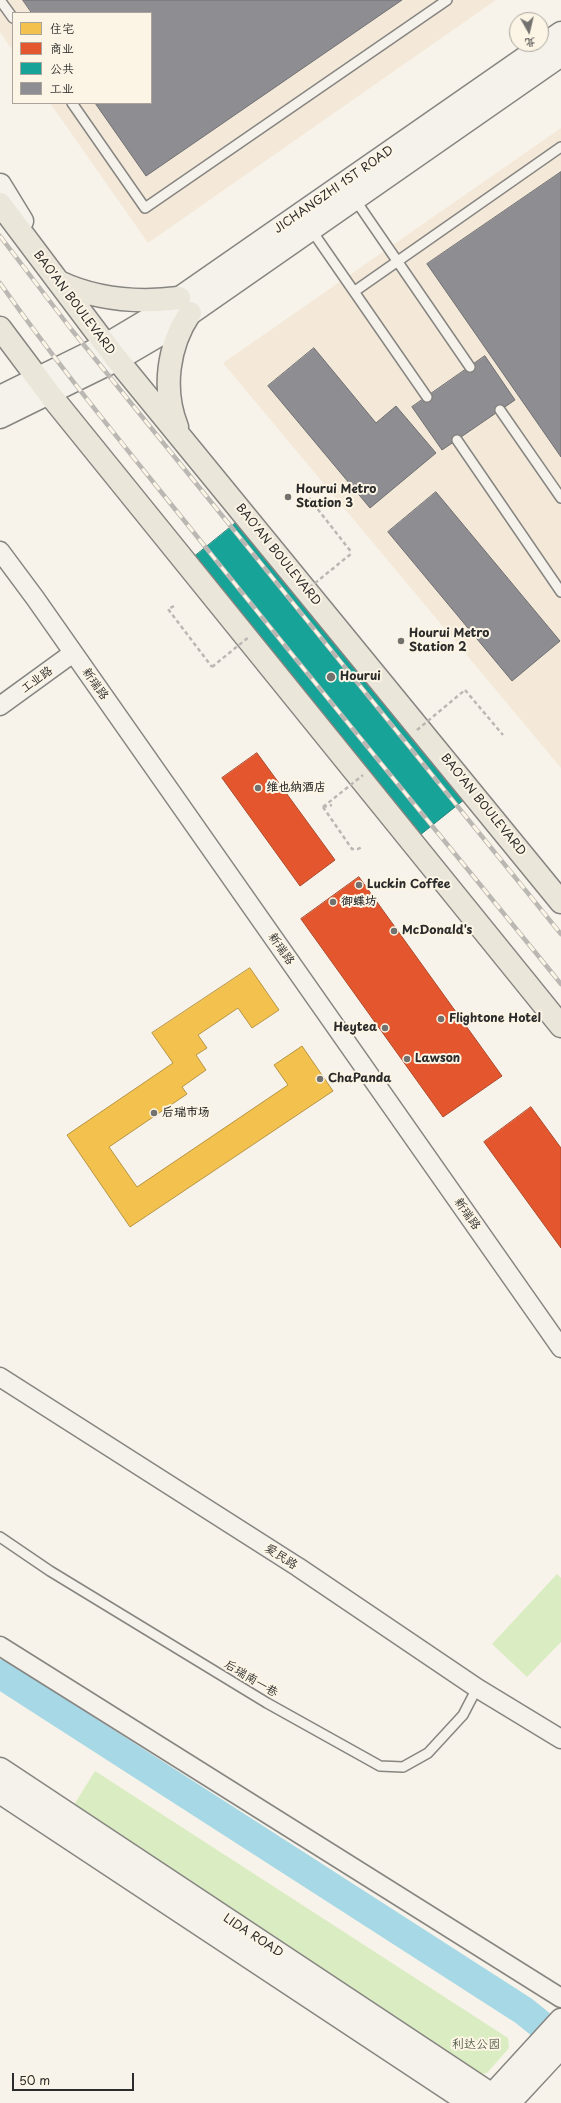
<!DOCTYPE html>
<html>
<head>
<meta charset="utf-8">
<style>
  body { margin:0 }
  #map { position:relative; width:561px; height:2103px; overflow:hidden; background:#f7f3ea; font-family:"Playpen Sans","LXGW WenKai TC",sans-serif }
  canvas { display:block }
  .legend { position:absolute; left:12px; top:12px; width:140px; height:92px; box-sizing:border-box; background:#fcf5e5; border:1px solid #a8a49b; margin:0; padding:5px 7px; list-style:none; font-size:12px; color:#2b2b2b }
  .legend li { display:flex; align-items:center; gap:8px; height:20px }
  .legend b { width:20px; border:1px solid #a8a49b }
  .north { position:absolute; left:509px; top:12px; width:40px; height:40px; box-sizing:border-box; background:#fcf5e5; border:1px solid #a8a49b; border-radius:50%; rotate:172deg; font-size:11px; font-weight:700; line-height:16px; text-align:center; color:#2b2b2b }
  .north::after { content:''; display:block; margin:auto; width:14px; height:18px; background:#72716e; clip-path:polygon(50% 0,100% 100%,50% 72%,0 100%) }
  .scale { position:absolute; left:12px; top:2073px; width:122px; height:18px; box-sizing:border-box; border:2px solid #2b2b2b; border-top:0; padding-left:5px; font-size:12px; line-height:14px; white-space:nowrap; color:#2b2b2b; -webkit-text-stroke:3px #fcf5e5; paint-order:stroke }
</style>
</head>
<body>
<div id="map">
<canvas width="561" height="2103"></canvas>
<ul class="legend">
<li><b style="height:11px;background:#f2c14e"></b>住宅</li>
<li><b style="height:11px;background:#e4572e"></b>商业</li>
<li><b style="height:11px;background:#17a398"></b>公共</li>
<li><b style="height:11px;background:#8d8d92"></b>工业</li>
</ul>
<div class="north">北</div>
<div class="scale">50 m</div>
</div>
<script>
const context = document.querySelector('canvas').getContext('2d');
context.lineJoin = 'round';
function fillPath(path, color) {
  context.fillStyle = color;
  context.fill(path, 'evenodd');
}
function trace(path, color, width, dash) {
  context.strokeStyle = color;
  context.lineWidth = width;
  context.lineCap = dash ? 'butt' : 'round';
  context.setLineDash(dash || []);
  context.stroke(path);
}
function write(font, color, halo, rows, align = 'center') {
  context.font = font + ' "Playpen Sans","LXGW WenKai TC",sans-serif';
  context.lineWidth = 4;
  context.setLineDash([]);
  context.textBaseline = 'middle';
  context.strokeStyle = halo;
  context.fillStyle = color;
  for (const [text, x, y, turn = 0] of rows) {
    context.save();
    context.translate(x, y);
    context.rotate((+turn || 0) * Math.PI / 180);
    context.textAlign = isNaN(turn) ? turn : align;
    if (halo) context.strokeText(text, 0, 0);
    context.fillText(text, 0, 0);
    context.restore();
  }
}
fillPath(new Path2D(`
  M0 0H496L148 243 50 103H151V13H13V51L0 32Z
  M561 128V768L223 363Z`), '#f4e9d8');
fillPath(new Path2D(`
  M557 1574 561 1578V1642L527 1677 492 1644Z
  M95 1771 508 2038 509 2048 487 2073 478 2075 72 1808Z`), '#daecc1');
const homes = new Path2D(`
  M250 968 279 1010 252 1028 238 1008 198 1035 207 1048 196 1055 206 1070 182 1087 187 1094 109 1147 137 1187 288 1085 274 1065 302 1046 333 1091 130 1227 67 1135 173 1063 152 1033Z`);
fillPath(homes, '#f2c14e');
trace(homes, '#b69444', 1);
const shops = new Path2D(`
  M257 753 335 860 300 886 222 778Z
  M359 877 502 1076 443 1117 301 919Z
  M531 1107 561 1148V1248L484 1142Z`);
fillPath(shops, '#e4572e');
trace(shops, '#ac4a2d', 1);
const public = new Path2D(`
  M243 517 470 795 415 839 189 561Z`);
fillPath(public, '#17a398');
trace(public, '#1d7f77', 1);
const industry = new Path2D(`
  M23 0H402L146 176 95 103H151V13H32Z
  M561 172V457L427 264Z
  M314 348 376 423 396 406 436 453 370 508 268 386Z
  M485 356 515 400 442 450 412 407Z
  M436 492 560 641 512 681 388 532Z`);
fillPath(industry, '#8d8d92');
trace(industry, '#707073', 1);
trace(new Path2D(`
  M0 1674 524 2011 561 2041`), '#a6d8e6', 29);
const service = new Path2D(`
  M0 0 13 18
  M72 103 145 208 447 0
  M354 198 470 367
  M310 228 427 397
  M355 291 561 147
  M500 410 561 498
  M457 440 561 592
  M0 1537 50 1571 267 1703 380 1766 403 1767 428 1753 463 1715 477 1688`);
const minor = new Path2D(`
  M0 551 35 598 561 1348
  M0 706 73 653
  M0 1377 298 1567 477 1688 561 1739
  M0 1646 561 1998`);
const tertiary = new Path2D(`
  M0 397 106 345 148 320 561 33
  M0 417 118 359 159 335 561 55
  M0 1769 504 2103
  M0 1792 470 2103
  M485 2103 561 2020
  M509 2103 561 2047`);
const secondary = new Path2D(`
  M0 185 22 221`);
const primary = new Path2D(`
  M0 204 115 357 561 902
  M59 282C97 300 138 303 179 298
  M0 328 51 396 561 1026
  M177 427C162 389 168 346 190 313`);
trace(service, '#878581', 12);
trace(minor, '#878581', 21);
trace(tertiary, '#878581', 25);
trace(secondary, '#878581', 25);
trace(primary, '#878581', 25);
trace(new Path2D(`
  M309 498 352 553
  M174 606 168 609 212 667
  M465 690 503 735
  M323 807 352 849H358L362 847
  M323 807 332 805`), '#bbb8b4', 2.5, [4, 3]);
trace(service, '#f5f2ec', 9);
trace(minor, '#f5f2ec', 18);
trace(tertiary, '#f5f2ec', 22);
trace(secondary, '#f5f2ec', 22);
trace(primary, '#ebe6da', 22);
const rail = new Path2D(`
  M0 236 71 329 561 934
  M0 283C60 368 126 448 191 529 313 682 438 832 561 984`);
trace(rail, '#bbb8b4', 4.5);
trace(rail, '#fcf5e5', 3, [9]);
trace(new Path2D(`
  M304 592 352 553
  M212 667 250 636
  M417 730 465 690
  M323 807 363 775`), '#bbb8b4', 2.5, [4, 3]);
for (const [x, y, r, color] of [
  [288,497,4,"#72716e"],
  [401,641,4,"#72716e"],
  [331,677,5,"#72716e"],
  [258,788,4,"#72716e"],
  [359,885,4,"#72716e"],
  [333,902,4,"#72716e"],
  [394,931,4,"#72716e"],
  [441,1019,4,"#72716e"],
  [385,1028,4,"#72716e"],
  [407,1059,4,"#72716e"],
  [320,1079,4,"#72716e"],
  [154,1113,4,"#72716e"]
]) {
  const dot = new Path2D();
  dot.arc(x, y, r, 0, 2 * Math.PI);
  context.fillStyle = color;
  context.fill(dot);
  trace(dot, '#fcf5e5', 1.5);
}
write('12px', '#2b2b2b', '#fcf5e5', [
  ["JICHANGZHI 1ST ROAD",334,190,-35],
  ["BAO'AN BOULEVARD",74,303,53],
  ["BAO'AN BOULEVARD",278,555,51],
  ["工业路",37,680,-36],
  ["新瑞路",95,684,55],
  ["BAO'AN BOULEVARD",483,805,51],
  ["新瑞路",281,949,55],
  ["新瑞路",467,1214,55],
  ["爱民路",281,1557,33],
  ["后瑞南一巷",251,1679,31],
  ["LIDA ROAD",253,1936,33]
]);
write('bold 12px', '#2b2b2b', '#fcf5e5', [
  ["Hourui Metro",296,490],
  ["Station 3",296,504],
  ["Hourui Metro",409,634],
  ["Station 2",409,648],
  ["Hourui",340,677],
  ["维也纳酒店",266,788],
  ["Luckin Coffee",367,885],
  ["御蝶坊",341,902],
  ["McDonald's",402,931],
  ["Flightone Hotel",449,1019],
  ["Heytea",377,1028,"right"],
  ["Lawson",415,1059],
  ["ChaPanda",328,1079],
  ["后瑞市场",162,1113]
], 'left');
write('12px', '#515a48', '#fcf5e5', [
  ["利达公园",476,2045]
]);
</script>
</body>
</html>
